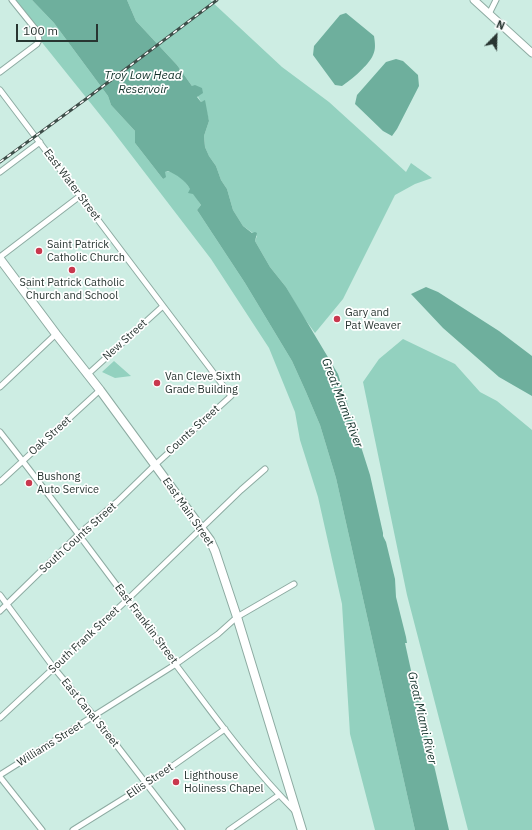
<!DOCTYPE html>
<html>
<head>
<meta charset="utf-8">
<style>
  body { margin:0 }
  #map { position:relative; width:532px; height:830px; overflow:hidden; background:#cdede3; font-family:"IBM Plex Sans",sans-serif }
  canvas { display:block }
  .north { position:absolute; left:476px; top:16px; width:40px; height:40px; -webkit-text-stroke:3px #fff; paint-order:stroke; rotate:23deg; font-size:11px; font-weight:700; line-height:16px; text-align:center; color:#283531 }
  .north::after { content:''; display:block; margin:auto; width:14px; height:18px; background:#283531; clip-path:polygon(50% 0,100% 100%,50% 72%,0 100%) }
  .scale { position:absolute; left:16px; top:24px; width:82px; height:18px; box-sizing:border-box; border:2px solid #283531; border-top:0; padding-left:5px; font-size:12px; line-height:14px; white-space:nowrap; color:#283531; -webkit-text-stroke:3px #fff; paint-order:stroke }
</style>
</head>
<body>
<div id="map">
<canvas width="532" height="830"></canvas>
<div class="north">N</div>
<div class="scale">100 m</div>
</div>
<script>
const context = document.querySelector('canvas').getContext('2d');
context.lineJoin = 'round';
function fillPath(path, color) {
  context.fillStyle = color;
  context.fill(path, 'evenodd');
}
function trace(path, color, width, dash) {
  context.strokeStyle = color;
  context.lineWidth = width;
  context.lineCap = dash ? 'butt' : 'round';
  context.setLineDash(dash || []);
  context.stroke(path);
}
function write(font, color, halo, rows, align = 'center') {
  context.font = font + ' "IBM Plex Sans",sans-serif';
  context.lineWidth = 3.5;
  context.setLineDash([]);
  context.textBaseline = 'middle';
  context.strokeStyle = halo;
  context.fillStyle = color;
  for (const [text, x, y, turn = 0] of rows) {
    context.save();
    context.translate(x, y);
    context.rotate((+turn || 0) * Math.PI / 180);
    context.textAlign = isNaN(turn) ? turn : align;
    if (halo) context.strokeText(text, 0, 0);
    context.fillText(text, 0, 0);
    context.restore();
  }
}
fillPath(new Path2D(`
  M12 0H32L54 23 108 96 111 105 135 131V143L163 179 165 172C180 168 194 195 201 205L197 210 245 283 292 361 306 392 320 425 336 478 415 830H375L350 734 342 604 318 497 300 440 295 412 269 348 211 259 109 126 40 40 37 31Z
  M127 0H210L282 67 329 102 406 172 411 163 432 178 415 184 395 195 343 299 315 333 302 315 286 287 270 267 255 241 257 236 243 226 233 210 227 189 221 180 216 166 209 156 205 147 204 136 209 121 204 101 201 102 192 86 177 65 136 21Z
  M403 339 455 364 480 392 497 401 532 430V830H468L407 595 363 382 379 359Z
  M114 361 131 376 115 378 102 372Z`), '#93d1bf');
fillPath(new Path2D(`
  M32 0H127L136 21 177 65 192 86 195 85 202 88 203 93 197 97 201 102 205 100 209 121 204 136 205 147 209 156 216 166 221 180 227 189 233 210 243 226 252 233 255 232 257 233 255 241 270 267 286 287 338 374 370 475 383 533V536L386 542 395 579 396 597 406 637 407 643H405L412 675 415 681 414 684 415 688H417L421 698 419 701 421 702 424 716 423 717 422 723 424 722 449 830H415L336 478 320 425 306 392 292 361 245 283 197 210 201 205 193 194 188 193 190 189C185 180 177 175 168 171L165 172 166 177 163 179 135 143V131L111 105 108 96 54 23Z
  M346 13 374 36C375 43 376 49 373 55 369 65 351 80 342 86L335 85 313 55 314 46 340 15Z
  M396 59 403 61 418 75 419 86 397 129 392 136 383 131 355 104 357 95 386 62Z
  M426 287 438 292 499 331 532 356V396L499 377 443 328 411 294Z`), '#6eaf9d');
const street = new Path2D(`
  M489 14 496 0
  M0 72 37 44 39 40 37 31 12 0
  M0 90 231 396 155 465 117 502 80 533 0 611
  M0 172 40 142
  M0 257 80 196
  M87 375 163 306
  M0 387 56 334
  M0 432C56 503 110 576 164 649 206 704 246 762 295 811
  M0 482 100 390
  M0 595 54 668 94 716 182 830
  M0 718 128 599 241 490 265 469
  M0 775 176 664 218 634 237 617 294 584
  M0 777 42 830
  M73 830 147 784 225 729
  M229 830 279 795`);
const secondary = new Path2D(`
  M474 0 532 53`);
const primary = new Path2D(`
  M0 259 56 334 100 390 210 540 215 551 237 617 302 830`);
trace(street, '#8daba2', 7);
trace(secondary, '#8daba2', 9);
trace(primary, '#8daba2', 10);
trace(street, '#fff', 5);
trace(secondary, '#fff', 7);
trace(primary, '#fff', 8);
const rail = new Path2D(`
  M0 162 86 99 217 0`);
trace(rail, '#3e4e49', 3);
trace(rail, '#fff', 1.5, [4.5]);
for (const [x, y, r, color] of [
  [39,251,4,"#c9384e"],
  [72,270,4,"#c9384e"],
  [337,319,4,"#c9384e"],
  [157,383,4,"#c9384e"],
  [29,483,4,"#c9384e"],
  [176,782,4,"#c9384e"]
]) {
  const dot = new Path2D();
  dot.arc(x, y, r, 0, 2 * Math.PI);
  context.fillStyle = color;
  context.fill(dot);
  trace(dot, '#fff', 1.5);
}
write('11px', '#283531', '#fff', [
  ["East Water Street",72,185,53],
  ["New Street",125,340,-42],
  ["Counts Street",193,430,-42],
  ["Oak Street",50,436,-42],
  ["East Main Street",188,512,55],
  ["South Counts Street",78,538,-42],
  ["East Franklin Street",146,624,53],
  ["South Frank Street",84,640,-43],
  ["East Canal Street",90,713,51],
  ["Williams Street",50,744,-32],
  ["Ellis Street",150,781,-34]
]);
write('11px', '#283531', '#fff', [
  ["Saint Patrick",47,245],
  ["Catholic Church",47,258],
  ["Saint Patrick Catholic",72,283,"center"],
  ["Church and School",72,296,"center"],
  ["Gary and",345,313],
  ["Pat Weaver",345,326],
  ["Van Cleve Sixth",165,377],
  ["Grade Building",165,390],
  ["Bushong",37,477],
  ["Auto Service",37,490],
  ["Lighthouse",184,776],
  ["Holiness Chapel",184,789]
], 'left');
write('italic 12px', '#113129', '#fff', [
  ["Troy Low Head",143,76],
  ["Reservoir",143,90],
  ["Great Miami River",342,403,69],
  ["Great Miami River",422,718,77]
]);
</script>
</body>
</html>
